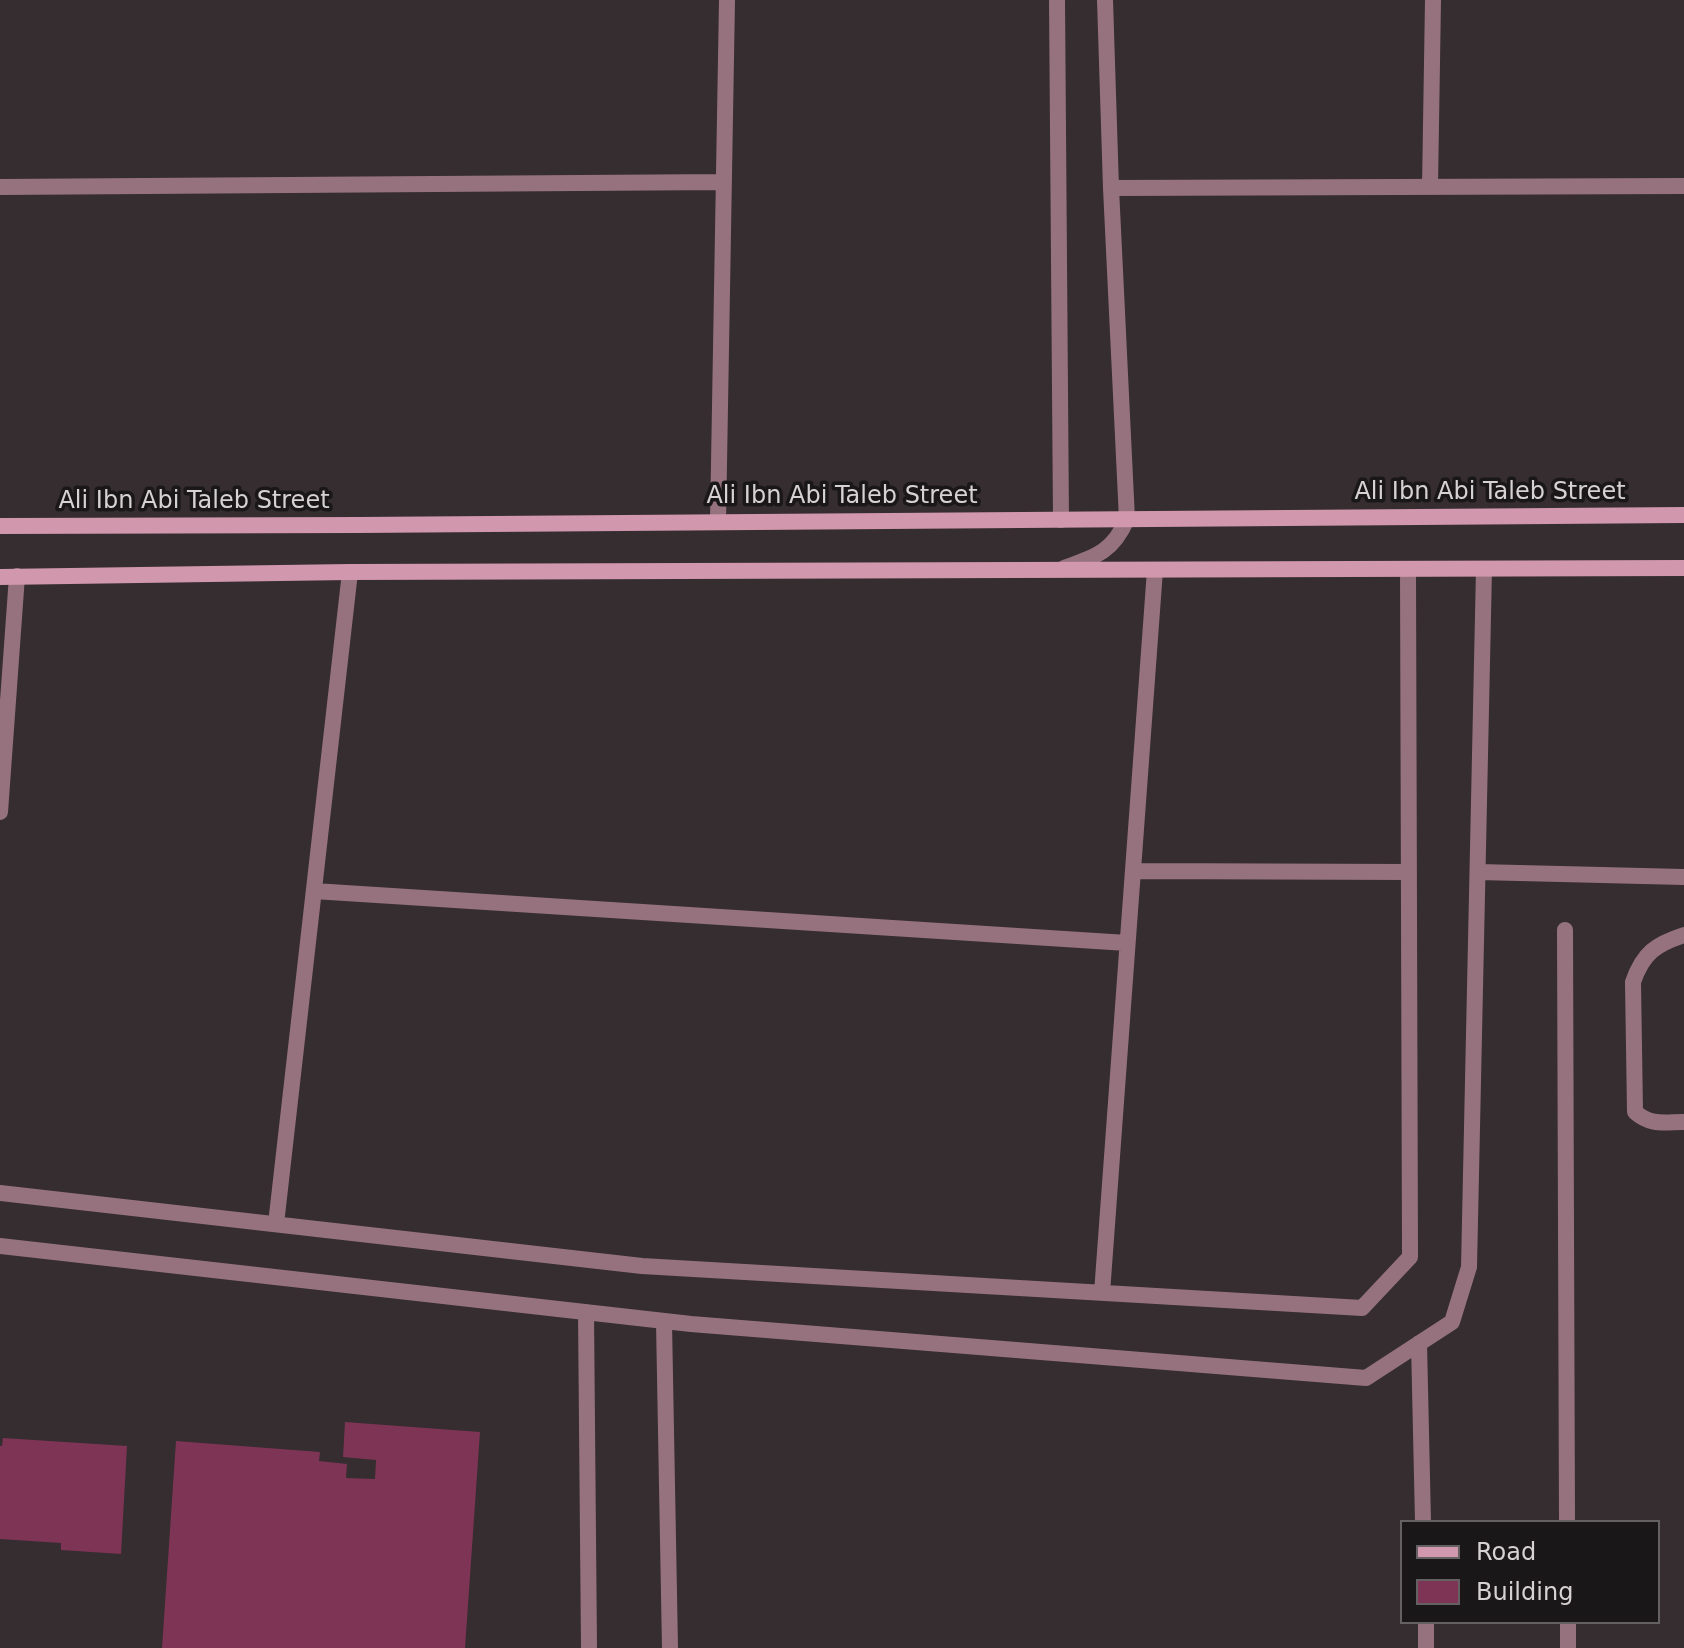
<!DOCTYPE html>
<html>
<head>
<meta charset="utf-8">
<style>
  body { margin:0 }
  #map { position:relative; width:1684px; height:1648px; overflow:hidden; background:#352d30; font-family:"DejaVu Sans",sans-serif }
  canvas { display:block }
  .legend { position:absolute; left:1400px; top:1520px; width:260px; height:104px; box-sizing:border-box; background:#1a1718; border:2px solid #656163; margin:0; padding:10px 14px; list-style:none; font-size:24px; color:#d6d1d3 }
  .legend li { display:flex; align-items:center; gap:16px; height:40px }
  .legend b { width:40px; border:2px solid #656163 }
</style>
</head>
<body>
<div id="map">
<canvas width="1684" height="1648"></canvas>
<ul class="legend">
<li><b style="height:10px;background:#d197ac"></b>Road</li>
<li><b style="height:22px;background:#7e3455"></b>Building</li>
</ul>
</div>
<script>
const context = document.querySelector('canvas').getContext('2d');
context.lineJoin = 'round';
function fillPath(path, color) {
  context.fillStyle = color;
  context.fill(path, 'evenodd');
}
function trace(path, color, width, dash) {
  context.strokeStyle = color;
  context.lineWidth = width;
  context.lineCap = dash ? 'butt' : 'round';
  context.setLineDash(dash || []);
  context.stroke(path);
}
function write(font, color, halo, rows, align = 'center') {
  context.font = font + ' "DejaVu Sans",sans-serif';
  context.lineWidth = 7;
  context.setLineDash([]);
  context.textBaseline = 'middle';
  context.strokeStyle = halo;
  context.fillStyle = color;
  for (const [text, x, y, turn = 0] of rows) {
    context.save();
    context.translate(x, y);
    context.rotate((+turn || 0) * Math.PI / 180);
    context.textAlign = isNaN(turn) ? turn : align;
    if (halo) context.strokeText(text, 0, 0);
    context.fillText(text, 0, 0);
    context.restore();
  }
}
fillPath(new Path2D(`
  M345 1422 480 1432 465 1648H162L176 1441 320 1452 319 1461 347 1464 346 1478 375 1479 376 1460 343 1457Z
  M3 1438 127 1446 121 1554 61 1550V1543L0 1539V1446H2Z`), '#7e3455');
trace(new Path2D(`
  M1565 930 1567 1522
  M1684 935C1656 944 1643 953 1633 982L1635 1112C1651 1126 1664 1122 1684 1122
  M1568 1622V1648`), '#96727f', 16);
trace(new Path2D(`
  M1057 0 1061 520
  M0 187 724 182
  M1430 187 1433 0
  M1111 188 1684 186
  M718 522 727 0
  M1064 568C1095 557 1113 552 1127 519L1111 188 1105 0
  M0 812 17 576
  M1133 871 1409 872
  M1478 872 1684 877
  M314 891 1127 943
  M0 1193 642 1266 1362 1308 1410 1257 1408 569
  M276 1224 350 572
  M0 1246 691 1324 1366 1378 1452 1322 1469 1267 1484 569
  M1102 1293 1155 570
  M586 1312 589 1648
  M664 1322 670 1648
  M1419 1343 1423 1522
  M1426 1622V1648`), '#96727f', 16);
trace(new Path2D(`
  M0 526 358 525 1684 515
  M0 577 350 572 1684 568`), '#d197ac', 16);
write('24px', '#d6d1d3', '#1a1718', [
  ["Ali Ibn Abi Taleb Street",1490,493],
  ["Ali Ibn Abi Taleb Street",842,497],
  ["Ali Ibn Abi Taleb Street",194,502]
]);
</script>
</body>
</html>
